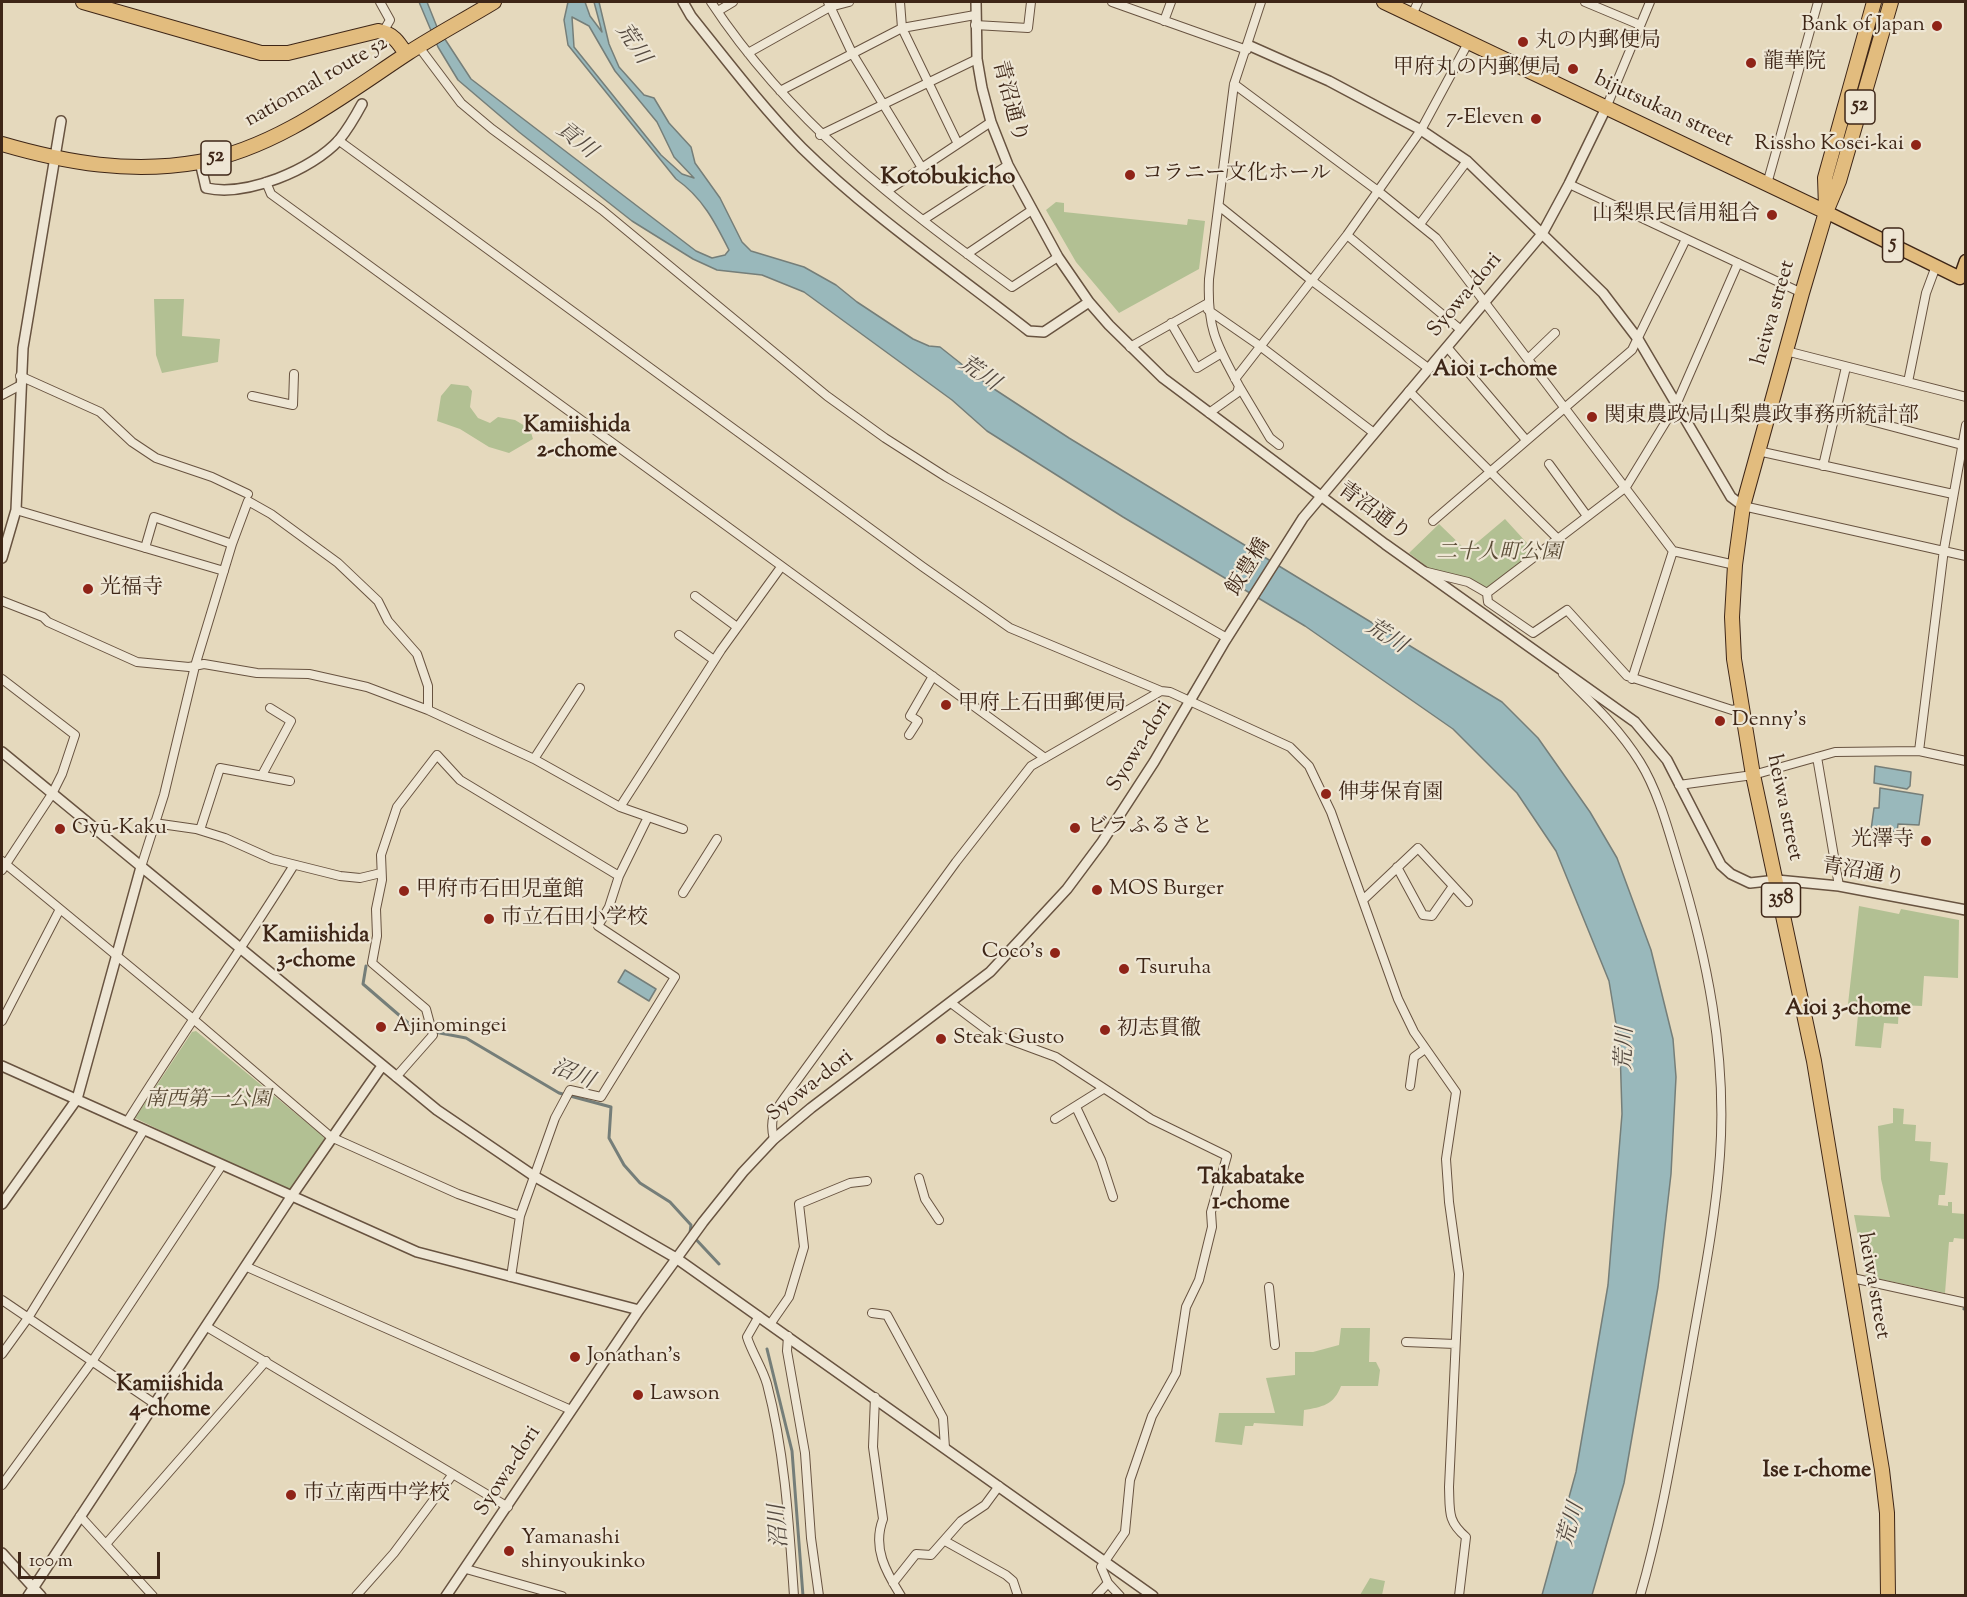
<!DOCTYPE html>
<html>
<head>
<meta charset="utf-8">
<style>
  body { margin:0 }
  #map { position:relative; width:1967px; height:1597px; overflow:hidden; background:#e5d9bd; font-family:"Sorts Mill Goudy",serif }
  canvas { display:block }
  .frame { position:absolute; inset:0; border:3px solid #3e2617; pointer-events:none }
  .scale { position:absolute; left:18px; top:1552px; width:142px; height:27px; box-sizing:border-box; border:3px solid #3e2617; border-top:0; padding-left:8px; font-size:18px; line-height:21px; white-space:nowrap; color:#3e2617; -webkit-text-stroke:4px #eee6d4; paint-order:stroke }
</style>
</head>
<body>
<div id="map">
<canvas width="1967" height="1597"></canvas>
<div class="frame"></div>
<div class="scale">100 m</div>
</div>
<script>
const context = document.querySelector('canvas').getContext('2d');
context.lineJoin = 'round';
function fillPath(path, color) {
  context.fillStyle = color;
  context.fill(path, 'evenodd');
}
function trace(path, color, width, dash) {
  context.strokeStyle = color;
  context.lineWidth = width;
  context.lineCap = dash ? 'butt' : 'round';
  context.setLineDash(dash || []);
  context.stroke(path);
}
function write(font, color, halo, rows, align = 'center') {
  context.font = font + ' "Sorts Mill Goudy","Noto Serif JP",serif';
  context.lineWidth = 4.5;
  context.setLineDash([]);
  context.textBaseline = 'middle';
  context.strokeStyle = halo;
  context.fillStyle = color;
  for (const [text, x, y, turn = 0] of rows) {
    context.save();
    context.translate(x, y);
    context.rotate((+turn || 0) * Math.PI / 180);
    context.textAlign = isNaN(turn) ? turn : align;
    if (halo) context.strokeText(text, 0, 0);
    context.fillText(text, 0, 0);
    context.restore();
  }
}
fillPath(new Path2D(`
  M1056 202 1064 203V212L1187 225 1188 219 1205 221 1199 269 1119 313 1076 262 1046 210Z
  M154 299H184L182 336 220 339 218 362 162 373 156 355Z
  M451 384 468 386 472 391 470 407 478 418 490 423 498 417 515 420 530 429 533 439 509 453 489 447 460 429 437 421 441 396Z
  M1505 519 1537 554 1487 593 1430 569 1409 553 1439 524 1467 551Z
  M1859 906 1899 914 1901 909 1959 920 1958 978 1924 976 1922 1006 1899 1005 1898 1024 1884 1023 1881 1048 1855 1046 1858 1015 1847 1013Z
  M196 1031 324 1137V1142L294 1189 287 1192 135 1118 192 1032Z
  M1893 1108 1904 1109 1903 1124 1916 1125 1915 1141 1931 1142 1930 1161 1948 1163 1945 1195H1939L1938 1205 1948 1206V1202H1952V1213L1965 1214V1239L1954 1238 1953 1242H1949L1945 1293 1866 1276 1854 1215 1890 1217 1881 1179 1878 1126 1893 1123Z
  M1341 1328H1370L1369 1362H1376L1380 1370 1378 1386H1341C1334 1405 1322 1407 1304 1410L1303 1426 1254 1423 1253 1426H1245L1242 1445 1215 1442 1219 1413H1275L1266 1378 1295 1375V1352H1313L1339 1345Z
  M1370 1578 1385 1581 1382 1595H1360Z`), '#b2c093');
const water = new Path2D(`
  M419 2H427L437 27 471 79 696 251 712 258 725 255 729 250C715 222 702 197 676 179L568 45 564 20 568 2H585L590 16 602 32 594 2H599L609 44 619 67 644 95 654 98 669 123 691 147 695 163 720 198 742 242 751 251 804 267 836 285 857 302 913 339 929 346 940 347 988 385 1069 438 1502 702 1538 738 1590 812 1617 858 1651 950 1673 1039 1676 1077 1671 1174 1658 1287 1624 1483 1592 1595H1542L1576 1472 1608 1285 1622 1114 1620 1048 1609 981 1556 851 1517 793 1453 729 1305 626 1123 517 987 431 952 400 804 292 762 275 717 270 693 259 632 221 519 132 458 80 438 47ZM572 17 589 26 615 71 657 122 674 157 694 178 682 174 661 155 574 47Z
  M1875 766 1911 772 1910 786 1907 789 1874 783Z
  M1880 788 1923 795 1919 825 1898 824 1897 832 1871 830 1874 808H1879Z
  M625 970 656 989 649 1001 618 982Z`);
fillPath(water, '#99b8bb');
trace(water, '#757e79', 1.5);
trace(new Path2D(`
  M366 966 363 984 414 1028 466 1038 559 1093 611 1107 609 1138 624 1165 640 1183 670 1202 691 1225 690 1233 719 1264
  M1964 1309 1966 1310
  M767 1349 792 1451 803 1596`), '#757e79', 3);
const minor = new Path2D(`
  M380 2 390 20 383 32
  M711 2C790 122 897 203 1012 287L1058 257
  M828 2 852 53 922 168
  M900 2 902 28 958 144
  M1112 2 1247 50
  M1585 2 1640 25
  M718 11 733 2
  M1412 15 1418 2
  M1164 21 1171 2
  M975 25 1028 28 1031 2
  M419 47 461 103 492 129 602 210 827 396 885 438 946 477 1227 638
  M748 53 830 7 849 2
  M1234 84 1378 191 1436 238 1673 551 1735 565
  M780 91 902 28 975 15
  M1606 108 1650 2
  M820 135 977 59
  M338 140 923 567 1010 628 1161 691
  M266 182 271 194 1045 758
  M1569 184 1802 293
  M1767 184 1818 2
  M887 191 991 122
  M1219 206 1311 280 1428 368
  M923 220 1008 165
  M1420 224 1467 161
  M1347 235 1461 330
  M967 254 1032 210
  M1208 310 1260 346 1374 433
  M1171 323 1197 368 1220 354
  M1130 347 1208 303
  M1447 347 1526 440
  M1786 351 1966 397
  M1529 358 1555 333
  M20 376 100 412 132 442 156 458 212 477 248 494
  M1235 379 1347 235 1421 130 1468 43
  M1908 382 1926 293 1936 266
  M1239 386 1270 438 1279 445
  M1409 391 1557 538
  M2 395 19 386
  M252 396 293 405 294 374
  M1837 412 1962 445
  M1209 413 1237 393 1239 386C1216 343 1207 329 1209 279L1234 84 1261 2
  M1758 451 1953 494
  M1549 464 1587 516
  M1823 466 1846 367
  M1743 506 1966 556
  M16 510 224 571
  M1433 521 1632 350 1686 239
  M145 548 154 517 232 544
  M1423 571 1468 582 1487 593 1626 487 1676 405 1738 263
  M1487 593 1488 602 1533 633 1567 610 1627 676 1732 710 1742 708
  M695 596 737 627
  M2 601 43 617 48 622 137 662 189 667 204 664 257 673 309 674 367 687 428 710 534 759 620 807 683 829
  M679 635 714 660
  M1563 674C1591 702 1619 728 1640 762 1658 791 1668 829 1678 862 1707 957 1727 1054 1720 1155 1715 1226 1700 1296 1688 1367 1674 1444 1662 1520 1640 1596
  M2 679 75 735 62 774 52 794 2 870
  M1632 679 1673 551
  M909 735 918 721 910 716 933 676
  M1919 751 1944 549 1966 425
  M1817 757 1839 886
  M534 759 580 688
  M262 775 291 721 270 708
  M1679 785 1753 775 1835 752 1919 751 1966 761
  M620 807 721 650 781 567
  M154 823 196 829 225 838 272 859 340 876 360 878 381 873
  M200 830 220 768 290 781
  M2 861 192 1018 331 1137 458 1194 520 1216
  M141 867 164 795 195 666 232 544 248 501 271 514 338 563 378 601 388 621 417 654 428 686V710
  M1397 867 1423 915 1432 916 1453 886
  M619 876 648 817
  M683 893 717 839
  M1364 899 1418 848 1468 902
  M951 1003 991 1033 1056 1057 1151 1119 1227 1156 1211 1212 1212 1227 1199 1280 1186 1307 1176 1373 1152 1416 1130 1480 1125 1532 1101 1567 1108 1583 1120 1596
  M2 1021 60 909
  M396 1077 433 1035 426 1009 372 963 377 936 376 909 382 880 381 855 397 807 437 755 460 780 619 876 609 907 598 926 675 977 601 1097 570 1090 555 1118 520 1216 511 1277
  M1410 1086 1414 1057 1425 1049
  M1076 1107 1101 1160 1113 1197
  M1055 1119 1103 1089
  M127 1122C181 1035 240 952 294 865
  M774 1139C769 1120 774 1112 785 1097L956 862 1031 766 1161 691 1170 692 1290 747 1309 766 1331 812 1398 999 1414 1032 1456 1092 1446 1159 1449 1202 1459 1274 1449 1487C1450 1511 1447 1521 1466 1537L1459 1596
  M919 1178 925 1199 939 1220
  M247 1267 571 1410
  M1848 1277 1966 1303
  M1269 1287 1275 1345
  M2 1300 155 1404
  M872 1313 887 1315 943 1418 945 1448
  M759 1316 747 1337C752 1353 762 1367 767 1384 785 1453 789 1524 794 1596
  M771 1323 789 1297 804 1247 799 1204 850 1183 867 1181
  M207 1327 508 1507
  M788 1336 787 1351 805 1453 811 1538 819 1596
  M1406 1342 1455 1344
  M2 1354 28 1318 144 1130
  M875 1397 873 1447 883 1519C872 1548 886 1572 901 1596
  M2 1485 91 1363 222 1165
  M80 1516 153 1596
  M945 1541 1006 1575 1013 1581 1018 1596
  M106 1544 266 1361
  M466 1569 562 1596
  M893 1583 916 1554 931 1555 961 1521 985 1505 999 1486
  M356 1596 394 1553 453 1474
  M1096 1596 1108 1583`);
const tertiary = new Path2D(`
  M683 2 691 16C727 61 762 107 802 148 870 215 954 272 1029 331L1044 332 1089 302
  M976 2 977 59 982 88 991 122 1008 165 1058 257 1089 302 1109 325 1163 378 1385 544 1635 722 1667 760 1721 865 1731 874 1750 883 1777 880 1839 886 1966 910
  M1248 45 1329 81 1421 130 1467 161 1603 293 1638 339 1731 497 1743 506
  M200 162 206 188C246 197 312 170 339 140 348 129 355 117 362 104
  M2 558 16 510 23 348 61 121
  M2 752 437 1110 534 1176 676 1258 1153 1596
  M2 1066 417 1252 639 1310
  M2 1204 77 1099 141 867
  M2 1553 41 1596
  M28 1596 291 1197 382 1066
  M446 1596 639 1310 703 1222 743 1172 774 1139 811 1108 990 972 1067 889 1102 842 1154 762 1225 641 1303 518 1542 234 1569 184 1606 108`);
const primary = new Path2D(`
  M1826 212 1960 278 1966 261`);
const trunk = new Path2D(`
  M83 2 261 53H288L378 31C393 33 399 43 406 54
  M1384 2 1826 212
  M2 144C67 163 131 174 199 162 277 148 344 95 408 53 436 35 466 19 494 2
  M1826 207 1825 178 1874 2
  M1888 1596 1887 1513 1882 1470 1814 1061 1753 775 1734 659 1732 617 1735 565 1743 506 1802 293 1826 212 1839 181 1891 2`);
trace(minor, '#685340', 10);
trace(tertiary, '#685340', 12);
trace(primary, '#3e2617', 15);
trace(trunk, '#3e2617', 16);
trace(minor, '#eee6d4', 8);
trace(tertiary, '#eee6d4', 9);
trace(primary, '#e2bc7e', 12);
trace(trunk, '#e2bc7e', 14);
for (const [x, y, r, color] of [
  [1937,26,6,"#8f2418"],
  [1523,42,6,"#8f2418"],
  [1751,63,6,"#8f2418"],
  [1573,69,6,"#8f2418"],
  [1536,119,6,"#8f2418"],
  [1916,145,6,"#8f2418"],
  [1130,175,6,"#8f2418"],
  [1772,215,6,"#8f2418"],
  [1592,417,6,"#8f2418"],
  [88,589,6,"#8f2418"],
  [946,705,6,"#8f2418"],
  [1720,721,6,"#8f2418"],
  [1326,794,6,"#8f2418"],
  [1075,828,6,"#8f2418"],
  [60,829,6,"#8f2418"],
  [1926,841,6,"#8f2418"],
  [1097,890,6,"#8f2418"],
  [404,891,6,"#8f2418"],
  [489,919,6,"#8f2418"],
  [1055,953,6,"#8f2418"],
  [1124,969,6,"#8f2418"],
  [381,1027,6,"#8f2418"],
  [1105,1030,6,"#8f2418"],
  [941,1039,6,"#8f2418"],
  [575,1357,6,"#8f2418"],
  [638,1395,6,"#8f2418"],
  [291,1495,6,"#8f2418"],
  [509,1551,6,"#8f2418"]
]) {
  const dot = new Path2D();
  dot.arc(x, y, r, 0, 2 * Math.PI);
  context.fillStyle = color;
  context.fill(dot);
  trace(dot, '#eee6d4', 2);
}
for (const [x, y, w] of [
  [1860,107,30],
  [216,158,30],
  [1893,245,21],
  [1781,900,39]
]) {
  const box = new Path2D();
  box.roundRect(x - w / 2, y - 17, w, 34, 4.5);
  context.fillStyle = '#eee6d4';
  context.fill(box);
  trace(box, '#3e2617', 1.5);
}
write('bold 20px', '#3e2617', null, [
  ["52",1860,107],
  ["52",216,158],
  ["5",1893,245],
  ["358",1781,900]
]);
write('21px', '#3e2617', '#eee6d4', [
  ["Bank of Japan",1925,26,"right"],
  ["丸の内郵便局",1535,42],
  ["龍華院",1763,63],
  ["甲府丸の内郵便局",1561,69,"right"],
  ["7-Eleven",1524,119,"right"],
  ["Rissho Kosei-kai",1904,145,"right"],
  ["コラニー文化ホール",1142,175],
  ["山梨県民信用組合",1760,215,"right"],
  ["関東農政局山梨農政事務所統計部",1604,417],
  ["光福寺",100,589],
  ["甲府上石田郵便局",958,705],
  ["Denny's",1732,721],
  ["伸芽保育園",1338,794],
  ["ビラふるさと",1087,828],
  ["Gyū-Kaku",72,829],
  ["光澤寺",1914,841,"right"],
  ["MOS Burger",1109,890],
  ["甲府市石田児童館",416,891],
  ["市立石田小学校",501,919],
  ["Coco's",1043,953,"right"],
  ["Tsuruha",1136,969],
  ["Ajinomingei",393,1027],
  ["初志貫徹",1117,1030],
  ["Steak Gusto",953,1039],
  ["Jonathan's",587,1357],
  ["Lawson",650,1395],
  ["市立南西中学校",303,1495],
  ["Yamanashi",521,1539],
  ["shinyoukinko",521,1563]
], 'left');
write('21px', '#3e2617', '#eee6d4', [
  ["nationnal route 52",317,83,-30],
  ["青沼通り",1008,102,75],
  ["bijutsukan street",1663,111,25],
  ["Syowa-dori",1466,296,-50],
  ["heiwa street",1775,313,-74],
  ["青沼通り",1373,513,36],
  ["飯豊橋",1250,568,-58],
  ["Syowa-dori",1141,747,-58],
  ["heiwa street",1783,808,78],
  ["青沼通り",1863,874,9],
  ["Syowa-dori",811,1087,-38],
  ["heiwa street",1872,1286,80],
  ["Syowa-dori",509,1472,-57]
]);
write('italic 21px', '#5b4c36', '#eee6d4', [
  ["二十人町公園",1499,554],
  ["南西第一公園",208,1101]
]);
write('italic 22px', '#554a40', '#eee6d4', [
  ["荒川",631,45,56],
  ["貢川",575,142,39],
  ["荒川",978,375,35],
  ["荒川",1385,638,32],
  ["荒川",1627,1049,-88],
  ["沼川",572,1076,22],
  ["荒川",1573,1525,-74],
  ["沼川",781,1526,-94]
]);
write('bold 22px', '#3e2617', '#eee6d4', [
  ["Aioi 1-chome",1495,371],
  ["Kamiishida",577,427],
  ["2-chome",577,452],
  ["Kamiishida",316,937],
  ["3-chome",316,962],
  ["Aioi 3-chome",1848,1010],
  ["Takabatake",1251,1179],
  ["1-chome",1251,1204],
  ["Kamiishida",170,1386],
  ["4-chome",170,1411],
  ["Ise 1-chome",1817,1472]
]);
write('bold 24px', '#3e2617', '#eee6d4', [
  ["Kotobukicho",948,179]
]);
</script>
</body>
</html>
